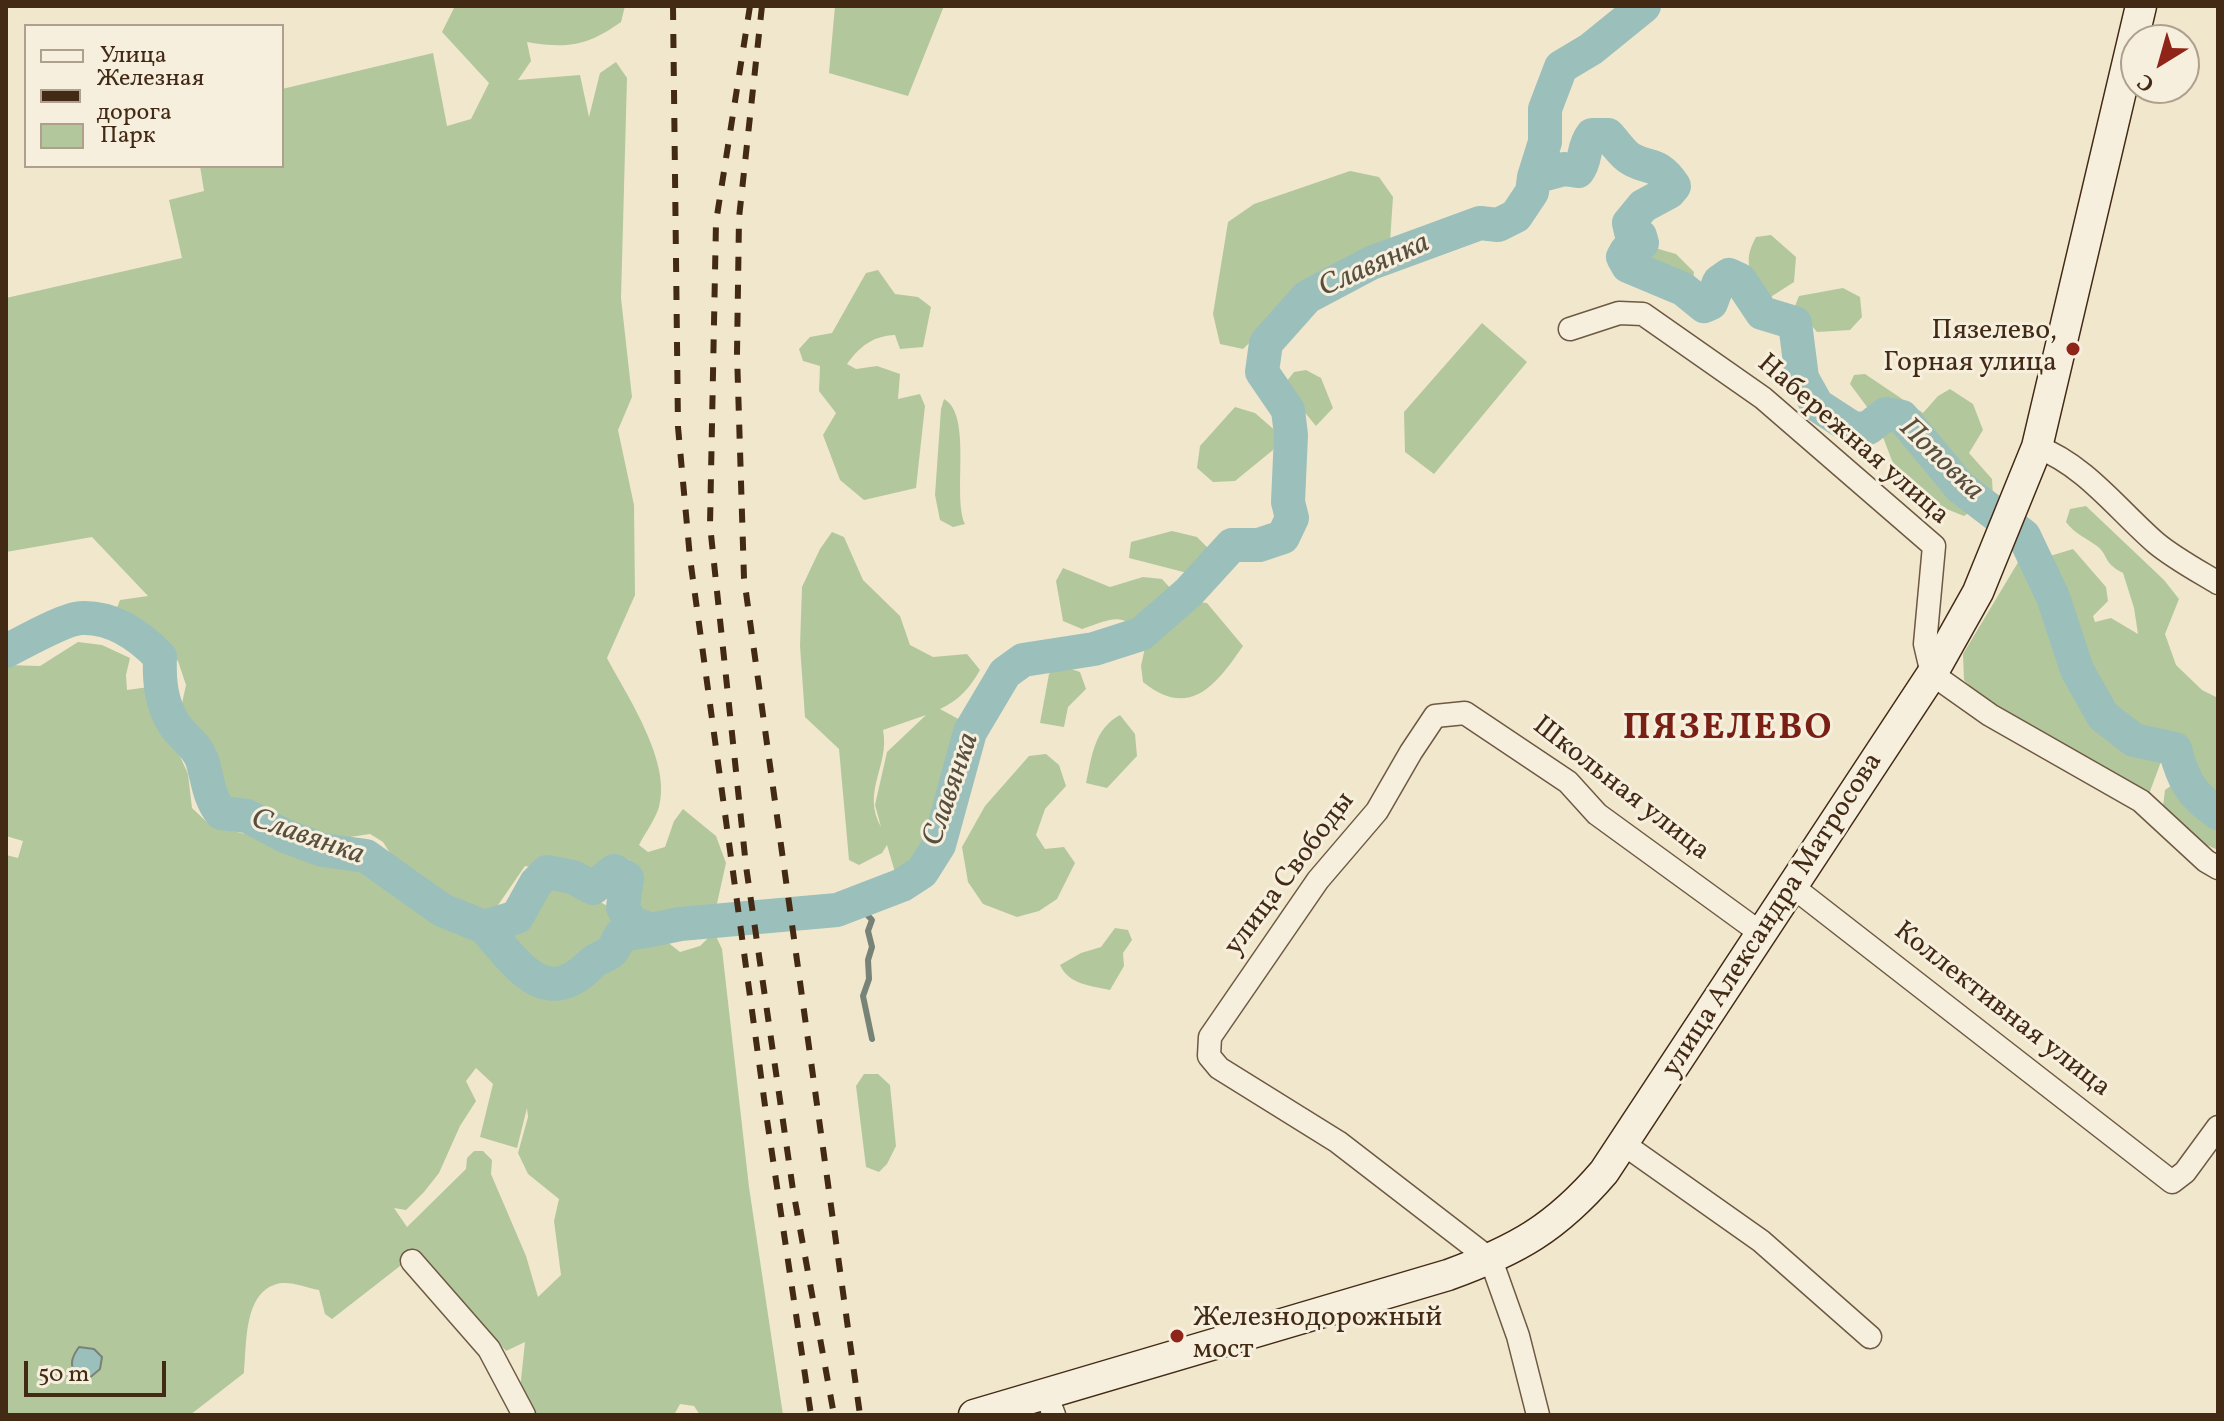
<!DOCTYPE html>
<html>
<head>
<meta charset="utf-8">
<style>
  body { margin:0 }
  #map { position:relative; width:2224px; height:1421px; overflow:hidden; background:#f1e7cd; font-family:Vollkorn,serif }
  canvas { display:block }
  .frame { position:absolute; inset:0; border:8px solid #432a14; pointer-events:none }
  .legend { position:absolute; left:24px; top:24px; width:260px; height:144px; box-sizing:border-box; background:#f6efde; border:2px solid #aea08d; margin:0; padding:10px 14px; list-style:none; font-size:24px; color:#432a14 }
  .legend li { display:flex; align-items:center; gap:16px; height:40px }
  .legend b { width:40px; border:2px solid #aea08d }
  .north { position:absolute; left:2120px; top:24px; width:80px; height:80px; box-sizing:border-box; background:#f6efde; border:2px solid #aea08d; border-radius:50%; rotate:217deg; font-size:22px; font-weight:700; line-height:32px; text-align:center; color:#432a14 }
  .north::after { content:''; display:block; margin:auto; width:28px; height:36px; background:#8f2418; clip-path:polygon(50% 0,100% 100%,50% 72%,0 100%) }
  .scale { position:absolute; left:24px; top:1361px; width:142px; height:36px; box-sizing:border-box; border:4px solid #432a14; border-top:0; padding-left:10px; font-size:24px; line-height:28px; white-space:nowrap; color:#432a14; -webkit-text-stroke:6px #f6efde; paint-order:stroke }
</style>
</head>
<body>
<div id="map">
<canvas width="2224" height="1421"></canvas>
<div class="frame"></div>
<ul class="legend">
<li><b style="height:10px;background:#f6efde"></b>Улица</li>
<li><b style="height:10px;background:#432a14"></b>Железная дорога</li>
<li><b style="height:22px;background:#b3c79d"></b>Парк</li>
</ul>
<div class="north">С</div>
<div class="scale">50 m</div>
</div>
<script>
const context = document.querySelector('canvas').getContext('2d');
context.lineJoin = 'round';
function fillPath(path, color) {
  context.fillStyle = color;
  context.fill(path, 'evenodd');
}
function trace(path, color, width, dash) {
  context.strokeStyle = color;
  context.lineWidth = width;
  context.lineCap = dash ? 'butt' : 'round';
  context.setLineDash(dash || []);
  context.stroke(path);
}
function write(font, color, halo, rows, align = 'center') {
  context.font = font + ' Vollkorn,serif';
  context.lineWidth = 6;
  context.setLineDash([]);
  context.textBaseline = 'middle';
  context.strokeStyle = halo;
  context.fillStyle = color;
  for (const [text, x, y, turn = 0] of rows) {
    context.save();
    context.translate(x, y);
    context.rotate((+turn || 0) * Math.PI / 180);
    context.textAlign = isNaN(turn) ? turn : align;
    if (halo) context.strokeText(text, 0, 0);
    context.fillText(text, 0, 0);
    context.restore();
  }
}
fillPath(new Path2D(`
  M455 6H625L621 22C587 46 568 49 527 42L531 61 518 80 580 75 589 117 600 73 616 62 627 78 621 298 632 397 618 430 634 505 635 595 607 658C627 696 672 762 659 807 655 820 645 833 639 845L648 852 665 847 674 821 683 809 716 836 726 863 716 908 649 921 636 914 630 902 635 872 630 860 616 855 602 863 601 879 525 866 496 908 477 914 444 901 399 867 383 842 370 834 336 839 292 827 258 806 223 797 208 750 188 726 181 708 186 685 178 661 154 638 114 616 120 600 148 596 92 537 6 552V298L182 258 169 200 204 191 200 166H282V89L433 53 447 126 471 119 489 83 442 32Z
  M835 6H944L908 96 829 73Z
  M1350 171 1379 177 1393 197 1390 242 1307 287 1243 349 1220 344 1213 314 1228 222 1254 204Z
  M1771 235 1796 257 1794 282 1769 298C1751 276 1741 264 1756 237Z
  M1645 245 1676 254 1694 272 1692 285 1679 297 1654 286 1635 265 1637 255Z
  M878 270 895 294 918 297 931 307 923 347 900 349 895 335C873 336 860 346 847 364L856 369 877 366 900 374 898 399 920 394 925 406 916 488 864 500 840 480 823 435 836 413 819 391 820 366 803 361 799 349 810 337 832 333 866 273Z
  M1843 288 1860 297 1862 317 1850 330 1817 332 1795 306 1799 296Z
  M1482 323 1527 362 1434 474 1405 452 1404 412Z
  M1306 370 1321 378 1333 408 1316 426 1283 386 1294 372Z
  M1865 374 1923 413 1938 396 1950 389 1973 404 1983 430 1969 453 1992 479 1993 496 1964 516 1919 498 1901 484 1876 419 1850 384 1854 375Z
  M944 399C973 415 952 496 965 524L953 527 940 520 935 495 941 409Z
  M1235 407 1255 413 1278 433 1273 450 1235 481 1213 482 1197 468 1200 446Z
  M2086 506 2164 580 2179 599 2165 634 2176 665 2202 690 2218 698V850L2200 842 2163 806 2165 790 2175 783 2188 781 2191 771 2174 746 2131 729 2123 732 2122 744C2139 757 2148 748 2162 759L2149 794 2002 718 1964 680 1963 654 2023 554 2040 548 2050 556 2073 549 2106 587 2108 601 2093 616 2095 622 2111 618 2138 634 2134 608 2123 573C2102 562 2110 557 2097 546 2086 538 2075 534 2066 522L2070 509Z
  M1172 531 1197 537 1212 552 1199 576 1129 558 1131 542Z
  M832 532 844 537 863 580 900 616 910 645 933 657 967 654 980 670C970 688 958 701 940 709L962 721 923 862 897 879 887 845 882 853 859 865 849 860 839 749 805 717 800 646 802 587 820 549ZM926 715 887 752 875 805 881 827C861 791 890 766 883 730Z
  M1063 568 1110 587 1143 577 1162 579 1181 600 1207 603 1243 646C1216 685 1190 720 1143 682L1141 666 1147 638C1121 611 1115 618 1082 629L1063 621 1056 581Z
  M78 642 102 645 130 658 126 675 127 690 149 687 188 774 192 808 211 826 288 844 319 857 350 862 381 876 420 909 476 935 508 928 525 916 539 888 552 882 571 885 609 907 628 937 666 941 680 952 700 946 714 932 722 949 749 1187 783 1415H700L694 1406 680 1404 674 1415H533L520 1389 525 1342 506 1351 418 1252 332 1319 325 1314 319 1290C308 1288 293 1282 282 1283 243 1288 247 1344 244 1373L190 1415H6V855L18 858 23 841 6 836V665L40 666ZM476 1068 493 1084 480 1137 517 1148 527 1108 528 1117 518 1153 528 1174 559 1199 554 1221 561 1275 538 1297 526 1256 491 1174 492 1160 483 1151H474L467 1158 466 1169 407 1227 394 1208 406 1210 424 1192 439 1173 460 1126 476 1101 466 1081Z
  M1060 665 1080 672 1086 689 1068 707 1064 727 1040 723 1049 674Z
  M1120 715 1135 734 1137 756 1107 788 1086 783C1092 756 1094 729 1120 715Z
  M1046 754 1059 765 1066 786 1045 809 1036 835 1045 849 1064 847 1075 863 1057 899 1039 911 1017 917 983 904 968 882 962 847 985 806 1029 756Z
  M1115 928 1128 930 1132 940 1123 953 1124 966 1110 990C1091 986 1068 984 1060 965L1081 953 1101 947Z
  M864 1074H878L890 1085 896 1146 887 1164 879 1172 866 1167 856 1086Z`), '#b3c79d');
const water = new Path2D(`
  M79 1347 94 1349 102 1357 100 1369 87 1380 75 1376C70 1364 71 1358 79 1347Z`);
fillPath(water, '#9bbfba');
trace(water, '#788378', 2);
trace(new Path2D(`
  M856 903 872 920 868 931 872 947 868 960 869 979 863 996 872 1039`), '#788378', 6);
trace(new Path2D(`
  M1534 177 1564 169 1578 171C1587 159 1582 148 1592 135H1608C1615 142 1622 154 1631 159 1649 170 1658 161 1674 186L1669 192 1643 206 1629 223 1631 232 1640 236 1642 243 1627 250 1623 257 1628 266 1683 289 1704 306 1711 303 1719 282 1729 275 1740 280 1762 313 1795 323 1802 378 1817 405 1854 429 1868 428 1886 414 1902 417 1960 487 2024 536 2053 597 2077 670 2103 716 2134 740 2175 749C2183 780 2191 795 2218 813
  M6 651C22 643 66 618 82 618 113 617 140 636 160 657 159 681 161 703 174 724 182 737 196 744 202 760 208 779 208 796 221 813L247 816 285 836 323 850 366 856 442 910 484 927 517 917 536 883 547 872 573 877 593 888 614 871 627 878 623 907 630 922 651 930 680 924 837 910 902 885 922 872 939 845 970 732 1005 673 1023 660 1094 649 1141 634 1189 592 1232 545H1259L1283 537 1292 518 1288 502 1291 435 1288 410 1262 372 1266 343 1307 297 1371 263 1480 223 1498 225 1516 216 1532 192 1534 177 1545 142V109L1561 67 1591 49 1644 6
  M484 927C516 962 544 1012 591 964 596 958 606 957 612 951 615 947 618 939 621 935L651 930`), '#9bbfba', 34);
const street = new Path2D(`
  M1570 329 1619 313 1643 314 1763 398 1934 546 1925 644 1932 674 1990 715 2141 801 2206 861 2218 868
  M2037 447C2085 465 2118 510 2156 543 2174 558 2198 571 2218 583
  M1793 887 2172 1182 2185 1172 2218 1127
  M1625 1145 1761 1241 1870 1337
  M412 1261 489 1349 524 1415
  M1046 1394 1054 1415
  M1538 1415 1518 1336 1491 1260 1338 1142 1219 1068 1209 1056 1210 1037 1318 880 1377 811 1411 752 1435 716 1465 713 1568 782 1597 814 1762 934`);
const secondary = new Path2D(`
  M974 1415 1448 1275C1517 1250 1556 1228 1604 1172L1932 674 1978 592 2037 447 2141 6`);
trace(street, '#6e5942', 25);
trace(secondary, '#432a14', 33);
trace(street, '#f6efde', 22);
trace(secondary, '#f6efde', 30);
trace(new Path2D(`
  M673 6 678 427 690 558 766 1113 811 1415
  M750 6 716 222 710 525 746 866 793 1190 834 1415
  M762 6 739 218 737 354 744 578 860 1415`), '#432a14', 6, [14, 14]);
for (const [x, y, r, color] of [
  [2073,349,8,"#8f2418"],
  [1177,1336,8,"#8f2418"]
]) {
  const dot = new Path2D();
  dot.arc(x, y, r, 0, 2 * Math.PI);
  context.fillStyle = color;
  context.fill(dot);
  trace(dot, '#f6efde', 3);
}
write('28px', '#432a14', '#f6efde', [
  ["Пязелево,",2057,333],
  ["Горная улица",2057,365],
  ["Железнодорожный",1193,1320,"left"],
  ["мост",1193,1352,"left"]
], 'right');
write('28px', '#432a14', '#f6efde', [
  ["Набережная улица",1852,441,41],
  ["Школьная улица",1620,790,38],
  ["улица Свободы",1291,875,-53],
  ["улица Александра Матросова",1774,916,-57],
  ["Коллективная улица",2001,1011,38]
]);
write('italic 30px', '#594f3e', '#f6efde', [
  ["Славянка",1375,267,-24],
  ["Поповка",1940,461,44],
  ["Славянка",953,790,-71],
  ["Славянка",307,839,19]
]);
context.letterSpacing = '2px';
write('bold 36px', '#7a1f14', '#f6efde', [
  ["ПЯЗЕЛЕВО",1728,731]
]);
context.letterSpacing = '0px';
</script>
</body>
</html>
